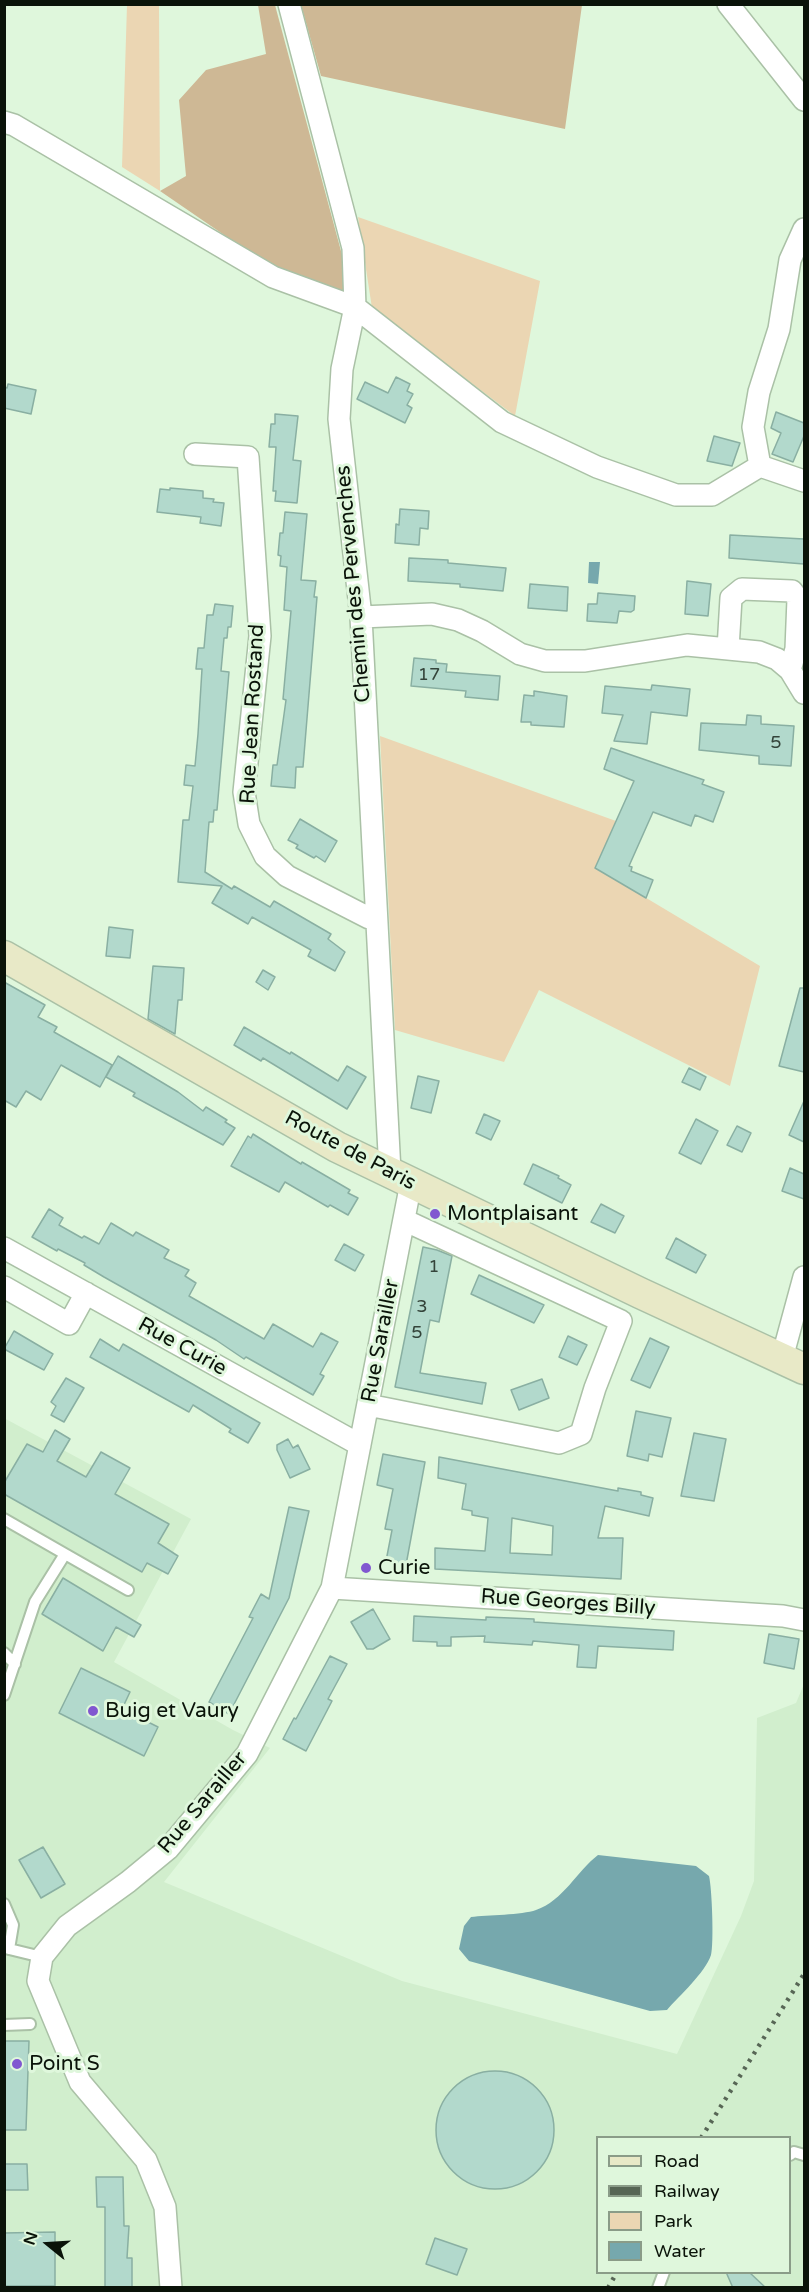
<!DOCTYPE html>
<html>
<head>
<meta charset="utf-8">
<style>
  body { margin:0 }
  #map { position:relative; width:809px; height:2292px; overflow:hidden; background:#dff7dc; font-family:"Varela Round",sans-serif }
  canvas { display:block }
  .frame { position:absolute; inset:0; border:6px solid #0a1309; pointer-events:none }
  .legend { position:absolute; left:596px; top:2136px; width:195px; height:138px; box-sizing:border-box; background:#dff7dc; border:2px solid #8a9c88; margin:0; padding:8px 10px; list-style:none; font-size:18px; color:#0a1309 }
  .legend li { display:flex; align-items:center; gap:12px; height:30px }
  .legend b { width:30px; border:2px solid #8a9c88 }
  .north { position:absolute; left:18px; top:2214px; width:60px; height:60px; -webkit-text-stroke:4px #dff7dc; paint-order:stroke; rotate:288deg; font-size:16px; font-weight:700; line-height:24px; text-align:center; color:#0a1309 }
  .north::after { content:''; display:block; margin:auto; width:21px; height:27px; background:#0a1309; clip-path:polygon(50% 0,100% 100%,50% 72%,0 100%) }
</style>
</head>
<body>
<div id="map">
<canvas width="809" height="2292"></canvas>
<div class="frame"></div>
<ul class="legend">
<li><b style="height:8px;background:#e8e9c7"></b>Road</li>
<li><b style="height:8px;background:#576655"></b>Railway</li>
<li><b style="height:16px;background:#ebd6b3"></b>Park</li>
<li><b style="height:16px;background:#76a8ad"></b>Water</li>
</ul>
<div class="north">N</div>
</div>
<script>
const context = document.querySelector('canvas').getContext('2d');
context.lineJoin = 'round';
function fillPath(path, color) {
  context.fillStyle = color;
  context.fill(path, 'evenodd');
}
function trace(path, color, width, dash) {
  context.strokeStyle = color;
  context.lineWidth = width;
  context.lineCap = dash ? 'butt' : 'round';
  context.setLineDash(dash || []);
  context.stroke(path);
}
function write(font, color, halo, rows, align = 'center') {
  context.font = font + ' "Varela Round",sans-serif';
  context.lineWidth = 6;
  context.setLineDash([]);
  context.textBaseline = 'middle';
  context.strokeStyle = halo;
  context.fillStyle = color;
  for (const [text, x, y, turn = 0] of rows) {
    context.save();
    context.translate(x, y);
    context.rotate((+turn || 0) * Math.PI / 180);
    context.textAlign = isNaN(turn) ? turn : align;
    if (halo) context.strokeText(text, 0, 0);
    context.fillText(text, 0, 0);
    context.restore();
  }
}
fillPath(new Path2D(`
  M4 1418 191 1519 114 1662 233 1730 270 1748 164 1882 402 1981 677 2054 741 1916 754 1881 757 1718 796 1703 804 1684V2287H5ZM598 2138H790V2272H598Z`), '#d1eecd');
fillPath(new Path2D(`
  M127 5H159L160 191 122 167Z
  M358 217 540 281 515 416 372 308Z
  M380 736 616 821 596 868 760 966 730 1086 539 990 504 1062 395 1030Z`), '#ebd6b3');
fillPath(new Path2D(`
  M258 5H275L345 266V294L278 272 160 191 186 176 179 100 206 70 266 54Z
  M301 5H582L565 129 321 76Z`), '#ceb895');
fillPath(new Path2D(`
  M589 562H600L598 584 588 583Z
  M598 1855 696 1866 709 1876C712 1888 714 1944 711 1955 705 1973 679 1996 667 2010L650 2011 469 1961 459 1949 464 1926 471 1917C487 1915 522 1915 536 1910 563 1901 577 1871 598 1855Z`), '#76a8ad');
const building = new Path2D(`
  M396 377 410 384 407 391 413 394 407 405 412 408 405 423 357 399 365 382 388 393Z
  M8 384 36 390 31 414 4 408V387L7 388Z
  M776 412 804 423V436L793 462 772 454 781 433 771 428Z
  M275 414 298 416 293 460 301 461 297 503 275 501 276 491H273L276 447H269L271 424H275Z
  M714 436 740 443 732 466 707 461Z
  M170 488 203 491V498L214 499 213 502 224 503 221 526 200 523 201 517 157 512 160 489 170 490Z
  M400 509 429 511 428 529 420 528 419 545 395 543 396 524 399 525Z
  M285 512 307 514 301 580 316 581 314 597H317L303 767H296L295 788 271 786 273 765H277L286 700 283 699 291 611 284 610 287 567 280 566 281 556 278 555 280 533H283Z
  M730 535 804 539V564L729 558Z
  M409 558 448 560V563L506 568 503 591 460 587V584L408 581Z
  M687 581 711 584 708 616 685 614Z
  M530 584 568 587 567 611 528 608Z
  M598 593 635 596 634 610 631 612 619 611 617 623 587 621 588 604H597Z
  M215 604 233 606 231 627H228L227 638H224L221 671 229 672 217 810H214L213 822H209L205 872 232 889 234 886 270 907 274 901 331 934 328 939 345 952 335 971 308 956 311 950 252 917 248 924 212 903 222 886 178 882 183 820H189L193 786 184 785 186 765 195 766 198 734 202 669H196L198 648H204L207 615H213Z
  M414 658 436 660V663L447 664 446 672 500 676 498 700 465 697 466 691 411 686Z
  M652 685 690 689 687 716 651 712 647 744 614 741 623 715 602 713 605 686 651 690Z
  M534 691 567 696 564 727 531 725V722H521L524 695 534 696Z
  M747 715 761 716V724L794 726 791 766 759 764V756L699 750 701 723 746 725Z
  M611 748 704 780 702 784 724 792 713 822 695 815 691 826 653 812 629 866 632 867 631 871 653 880 646 898 595 868 634 781 604 769Z
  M300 819 337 841 325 862 316 856 314 858 296 848 298 845 288 840Z
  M109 927 133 930 130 958 106 956Z
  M153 966 184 968 182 1000H178L175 1034 148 1019Z
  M263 970 275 977 268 990 256 982Z
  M4 982 45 1005 38 1017 57 1027 54 1032 112 1065 100 1087 61 1065 41 1100 26 1091 16 1107 4 1100Z
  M800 988H804V1072L779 1066Z
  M244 1027 290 1054 291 1052 338 1081 347 1066 366 1077 347 1109 263 1058 261 1061 234 1045Z
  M118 1056 178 1092 203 1111 206 1107 227 1120 225 1122 235 1128 223 1145 133 1096 135 1093 106 1077Z
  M689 1068 706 1077 700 1090 682 1082Z
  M418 1076 439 1081 431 1113 411 1108Z
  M804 1101V1142L789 1135Z
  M484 1114 500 1121 491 1140 476 1133Z
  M696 1119 718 1131 701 1164 679 1153Z
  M737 1126 751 1133 742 1152 727 1145Z
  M253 1134 301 1164 302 1162 350 1190 348 1193 358 1198 348 1215 330 1205 328 1207 285 1182 279 1192 231 1166 248 1136 251 1138Z
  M533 1164 559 1176 558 1178 571 1185 562 1203 524 1184Z
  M790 1168 804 1174V1199L782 1191Z
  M601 1204 624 1216 615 1233 591 1222Z
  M49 1209 63 1218 59 1225 82 1238 84 1236 99 1244 111 1223 133 1236 136 1232 169 1250 164 1258 189 1270 185 1276 196 1283 189 1296 264 1339 273 1324 313 1347 321 1333 338 1342 320 1374 324 1376 313 1395 246 1357 244 1359 216 1340 104 1277 84 1265 85 1263 58 1249 57 1251 32 1237Z
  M676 1238 706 1255 696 1273 666 1258Z
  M344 1244 364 1255 355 1271 335 1260Z
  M423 1247 437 1250 452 1256 439 1322 430 1320 420 1373 486 1383 482 1404 395 1387Z
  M479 1275 544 1305 534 1323 471 1294Z
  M14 1331 53 1354 44 1370 4 1349Z
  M568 1336 587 1345 577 1365 559 1357Z
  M650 1338 669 1347 650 1388 631 1380Z
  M100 1339 119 1351 123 1344 260 1423 248 1443 229 1432 231 1429 193 1405 189 1412 90 1357Z
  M66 1378 84 1388 64 1422 51 1415 56 1406 51 1402Z
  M542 1379 549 1398 519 1410 511 1390Z
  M636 1411 671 1418 662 1457 649 1454 648 1461 627 1456Z
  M55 1430 70 1439 57 1461 86 1477 101 1452 130 1468 115 1494 169 1524 158 1543 178 1556 168 1574 147 1563 142 1572 4 1494V1483L27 1444 43 1452Z
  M694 1433 726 1439 714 1501 681 1496Z
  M288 1439 293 1448 298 1445 310 1469 290 1478 277 1450V1445Z
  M383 1454 425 1462 406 1565 386 1561 392 1530 385 1529 393 1489 377 1485Z
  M439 1457 618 1491V1488L641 1492V1495L653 1498 649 1516 605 1506 598 1538H623L621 1579 435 1569V1548L485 1551 488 1518 472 1515V1511L462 1509 466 1484 438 1478ZM512 1518 553 1526 552 1555 510 1553Z
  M289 1507 309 1511 289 1598 229 1714 209 1702 253 1618 249 1617 261 1594 269 1599Z
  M63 1578 141 1625 134 1637 116 1627 103 1651 42 1614Z
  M373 1609 390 1639 373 1649H367L351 1622Z
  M414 1616 486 1620V1617L534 1619V1622L674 1631 673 1650 598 1646 596 1668 577 1667 579 1645 533 1641 532 1645 484 1642 485 1636 451 1637V1646H437V1642L413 1641Z
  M769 1634 799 1639 794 1669 764 1663Z
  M330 1656 347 1664 328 1699 332 1701 306 1751 283 1739 294 1718 296 1719Z
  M81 1668 130 1692 122 1709 158 1727 144 1756 59 1713Z
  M43 1847 65 1884 41 1898 19 1860Z
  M4 2041H29L26 2130H4Z
  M436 2130a59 59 0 1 1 118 0a59 59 0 1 1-118 0Z
  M4 2164H27L28 2190H4Z
  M96 2177H123L124 2226H129L127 2258H132V2288H105V2207H97Z
  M55 2232V2286H4V2233Z
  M435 2238 467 2249 457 2275 426 2264Z
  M726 2272H749L766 2288H733Z`);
fillPath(building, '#b2d9cc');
trace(building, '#89afa2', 1.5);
const service = new Path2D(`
  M4 1519 65 1554 35 1602 4 1695
  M65 1554 128 1590
  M4 1653 15 1664
  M4 1904 13 1925 9 1949
  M5 1948 42 1957
  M4 2025 30 2024
  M790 2155 794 2152 804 2155
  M658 2288 664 2272`);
const minor = new Path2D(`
  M289 4 353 248 355 307 342 369 339 419 361 617 390 1172
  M728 4 804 100
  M4 122 14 125 273 277 355 307 502 422 597 467 676 495H712L760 466 804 481
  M195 454 248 457 260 636 244 792 249 824 265 856 287 876 369 918 375 919
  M760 466 753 427 759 392 779 329 790 260 804 229
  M361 617 432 614 458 620 482 631 520 654 545 661H585L687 645 759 652 777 659 790 670 804 693
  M728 649 731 598 742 589 792 591 798 599 796 649 790 670
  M4 1248 360 1445
  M4 1287 69 1324 86 1293
  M782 1358 804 1277
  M368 1405 559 1443 581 1434 595 1388 621 1321 404 1220
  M332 1588 783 1616 804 1620
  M171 2288 165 2207 146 2160 80 2082 38 1981 42 1957 67 1926 128 1882 168 1849 247 1754 332 1588 411 1183`);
const secondary = new Path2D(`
  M4 956 337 1147 640 1293 804 1369`);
trace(service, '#aac1a6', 14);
trace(minor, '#aac1a6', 24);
trace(secondary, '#aac1a6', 33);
trace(service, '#fff', 10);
trace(minor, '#fff', 21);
trace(secondary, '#e8e9c7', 30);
trace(new Path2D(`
  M701 2138 804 1974
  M608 2288 617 2272`), '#576655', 4.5, [3, 6]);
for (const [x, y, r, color] of [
  [435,1214,6,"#8157d0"],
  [366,1568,6,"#8157d0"],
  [93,1711,6,"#8157d0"],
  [17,2064,6,"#8157d0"]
]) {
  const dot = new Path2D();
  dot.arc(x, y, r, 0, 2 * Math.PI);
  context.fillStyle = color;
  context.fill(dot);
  trace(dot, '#dff7dc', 2);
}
write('18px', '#34443a', null, [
  ["17",429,675],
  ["5",776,743],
  ["1",434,1267],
  ["3",422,1307],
  ["5",417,1333]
]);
write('21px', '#0a1309', '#dff7dc', [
  ["Chemin des Pervenches",354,584,-95],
  ["Rue Jean Rostand",253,714,-87],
  ["Route de Paris",350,1151,28],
  ["Rue Sarailler",381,1341,-79],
  ["Rue Curie",182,1347,29],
  ["Rue Georges Billy",568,1603,4],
  ["Rue Sarailler",203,1803,-50]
]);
write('21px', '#0a1309', '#dff7dc', [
  ["Montplaisant",447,1214],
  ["Curie",378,1568],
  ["Buig et Vaury",105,1711],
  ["Point S",29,2064]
], 'left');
</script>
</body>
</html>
